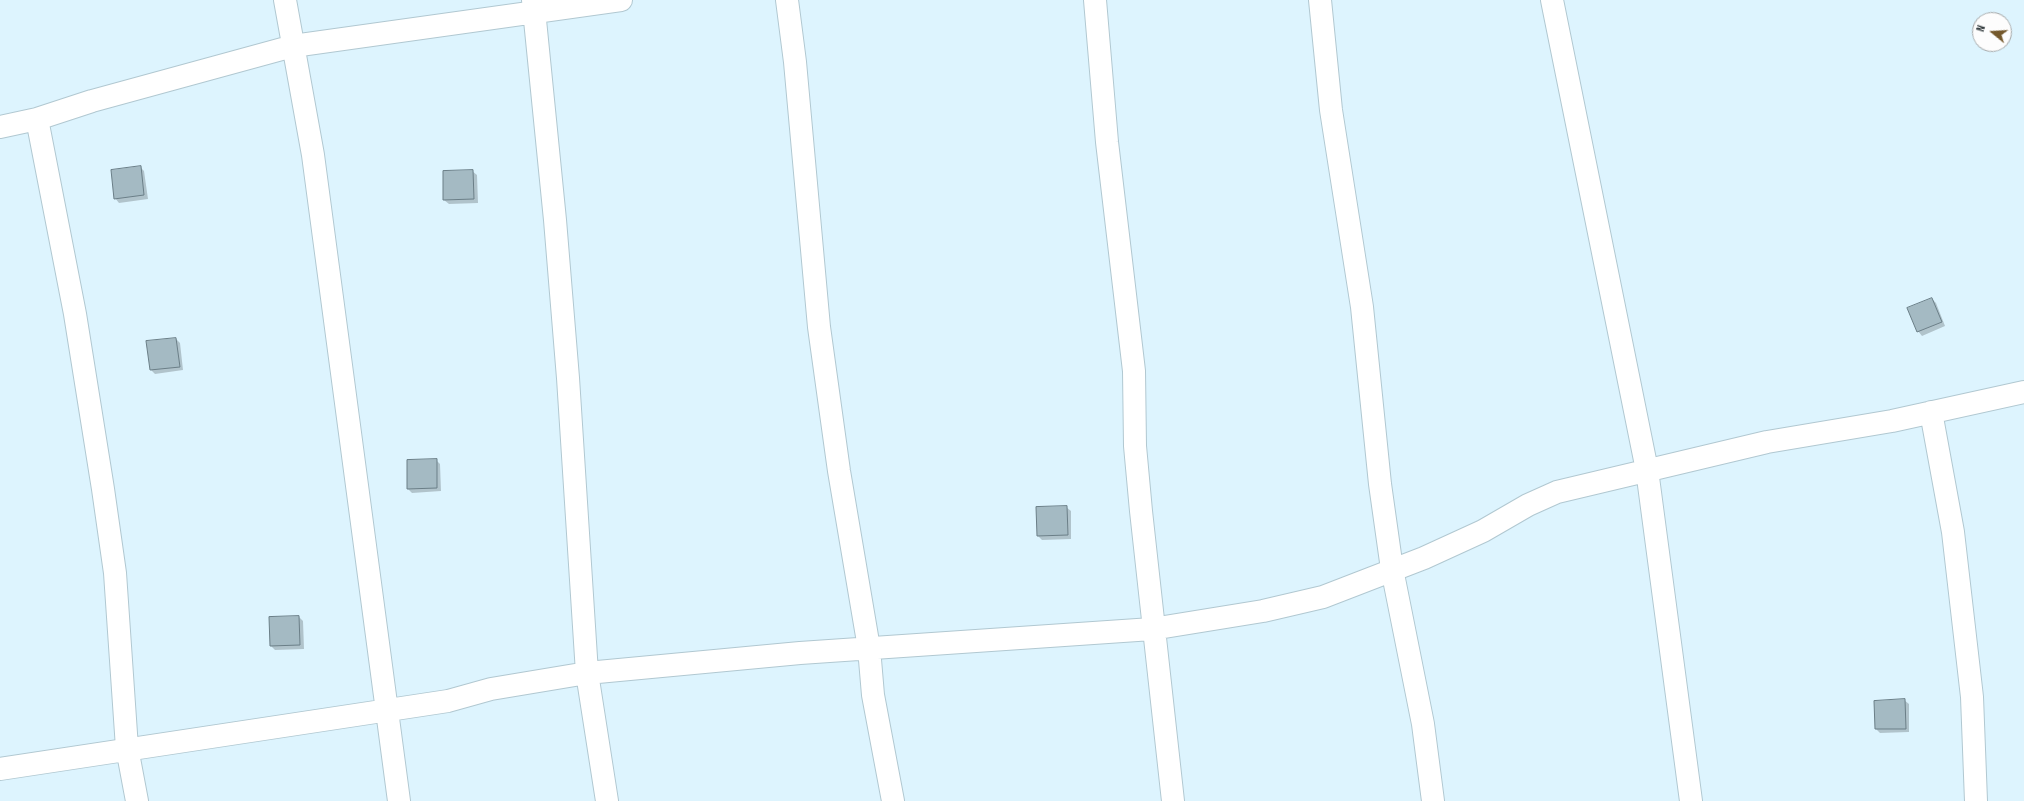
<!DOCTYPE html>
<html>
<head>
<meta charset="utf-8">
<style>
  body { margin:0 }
  #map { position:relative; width:2024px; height:801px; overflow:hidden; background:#ddf4fe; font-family:"Sofia Sans Condensed",sans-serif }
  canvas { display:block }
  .north { position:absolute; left:1972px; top:12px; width:40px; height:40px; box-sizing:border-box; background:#fdfdfd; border:1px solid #a5a8a9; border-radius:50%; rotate:288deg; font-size:11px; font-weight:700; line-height:16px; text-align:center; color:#20292c }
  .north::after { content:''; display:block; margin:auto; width:14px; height:18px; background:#74582b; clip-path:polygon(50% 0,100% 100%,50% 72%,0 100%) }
</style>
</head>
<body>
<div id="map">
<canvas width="2024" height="801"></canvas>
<div class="north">N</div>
</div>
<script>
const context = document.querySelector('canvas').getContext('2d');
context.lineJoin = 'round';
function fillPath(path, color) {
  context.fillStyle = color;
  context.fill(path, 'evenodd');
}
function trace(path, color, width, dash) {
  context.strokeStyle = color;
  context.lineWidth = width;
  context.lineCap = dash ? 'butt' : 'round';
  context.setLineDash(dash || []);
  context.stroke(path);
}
fillPath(new Path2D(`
  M140 167 144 171 148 199 119 203 115 198Z
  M472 171 477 175 478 203 449 204 444 200Z
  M1932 299 1936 303 1945 326 1922 336 1918 331Z
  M176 339 180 343 183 370 155 374 151 370Z
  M436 460 440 464 441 491 412 493 408 489Z
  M1066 507 1071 511V539L1042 540 1038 536Z
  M299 617 303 621 304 649 275 650 271 646 270 618Z
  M1904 700 1909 704V732L1880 733 1876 729 1875 702Z`), '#0003');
const building = new Path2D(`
  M141 166 144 195 114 199 111 170Z
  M473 170 474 199 443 200V171Z
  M1932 298 1942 322 1917 332 1907 308Z
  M176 338 180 367 150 370 146 341Z
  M437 459V488L407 489V460Z
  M1067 506 1068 535 1037 536 1036 507Z
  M299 616 300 645 270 646 269 617Z
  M1905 699 1906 729H1875L1874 701Z`);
fillPath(building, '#a4bac3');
trace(building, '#6a7e87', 1);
const minor = new Path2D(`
  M285 0 313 155 399 801
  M533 0 555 220 568 378 587 673 607 801
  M787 0 795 62 819 327 839 471 869 648 873 695 893 801
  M1095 0 1107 142 1134 371 1135 446 1141 511 1173 801
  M1320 0 1331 110 1362 307 1380 484 1392 569 1423 724 1433 801
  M1552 0 1647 470 1691 801
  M37 119 75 314 103 489 115 573 127 748 137 801
  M0 127 37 119 92 101 293 46 621 0
  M1931 412 1953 532 1972 697 1976 801
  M0 769 448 701 491 689 587 673 800 653 1152 629 1263 611 1323 597 1424 558 1483 531 1528 505 1557 492 1767 442 1892 421 2024 392`);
trace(minor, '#b1c8d1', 24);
trace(minor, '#fff', 22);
</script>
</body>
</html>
